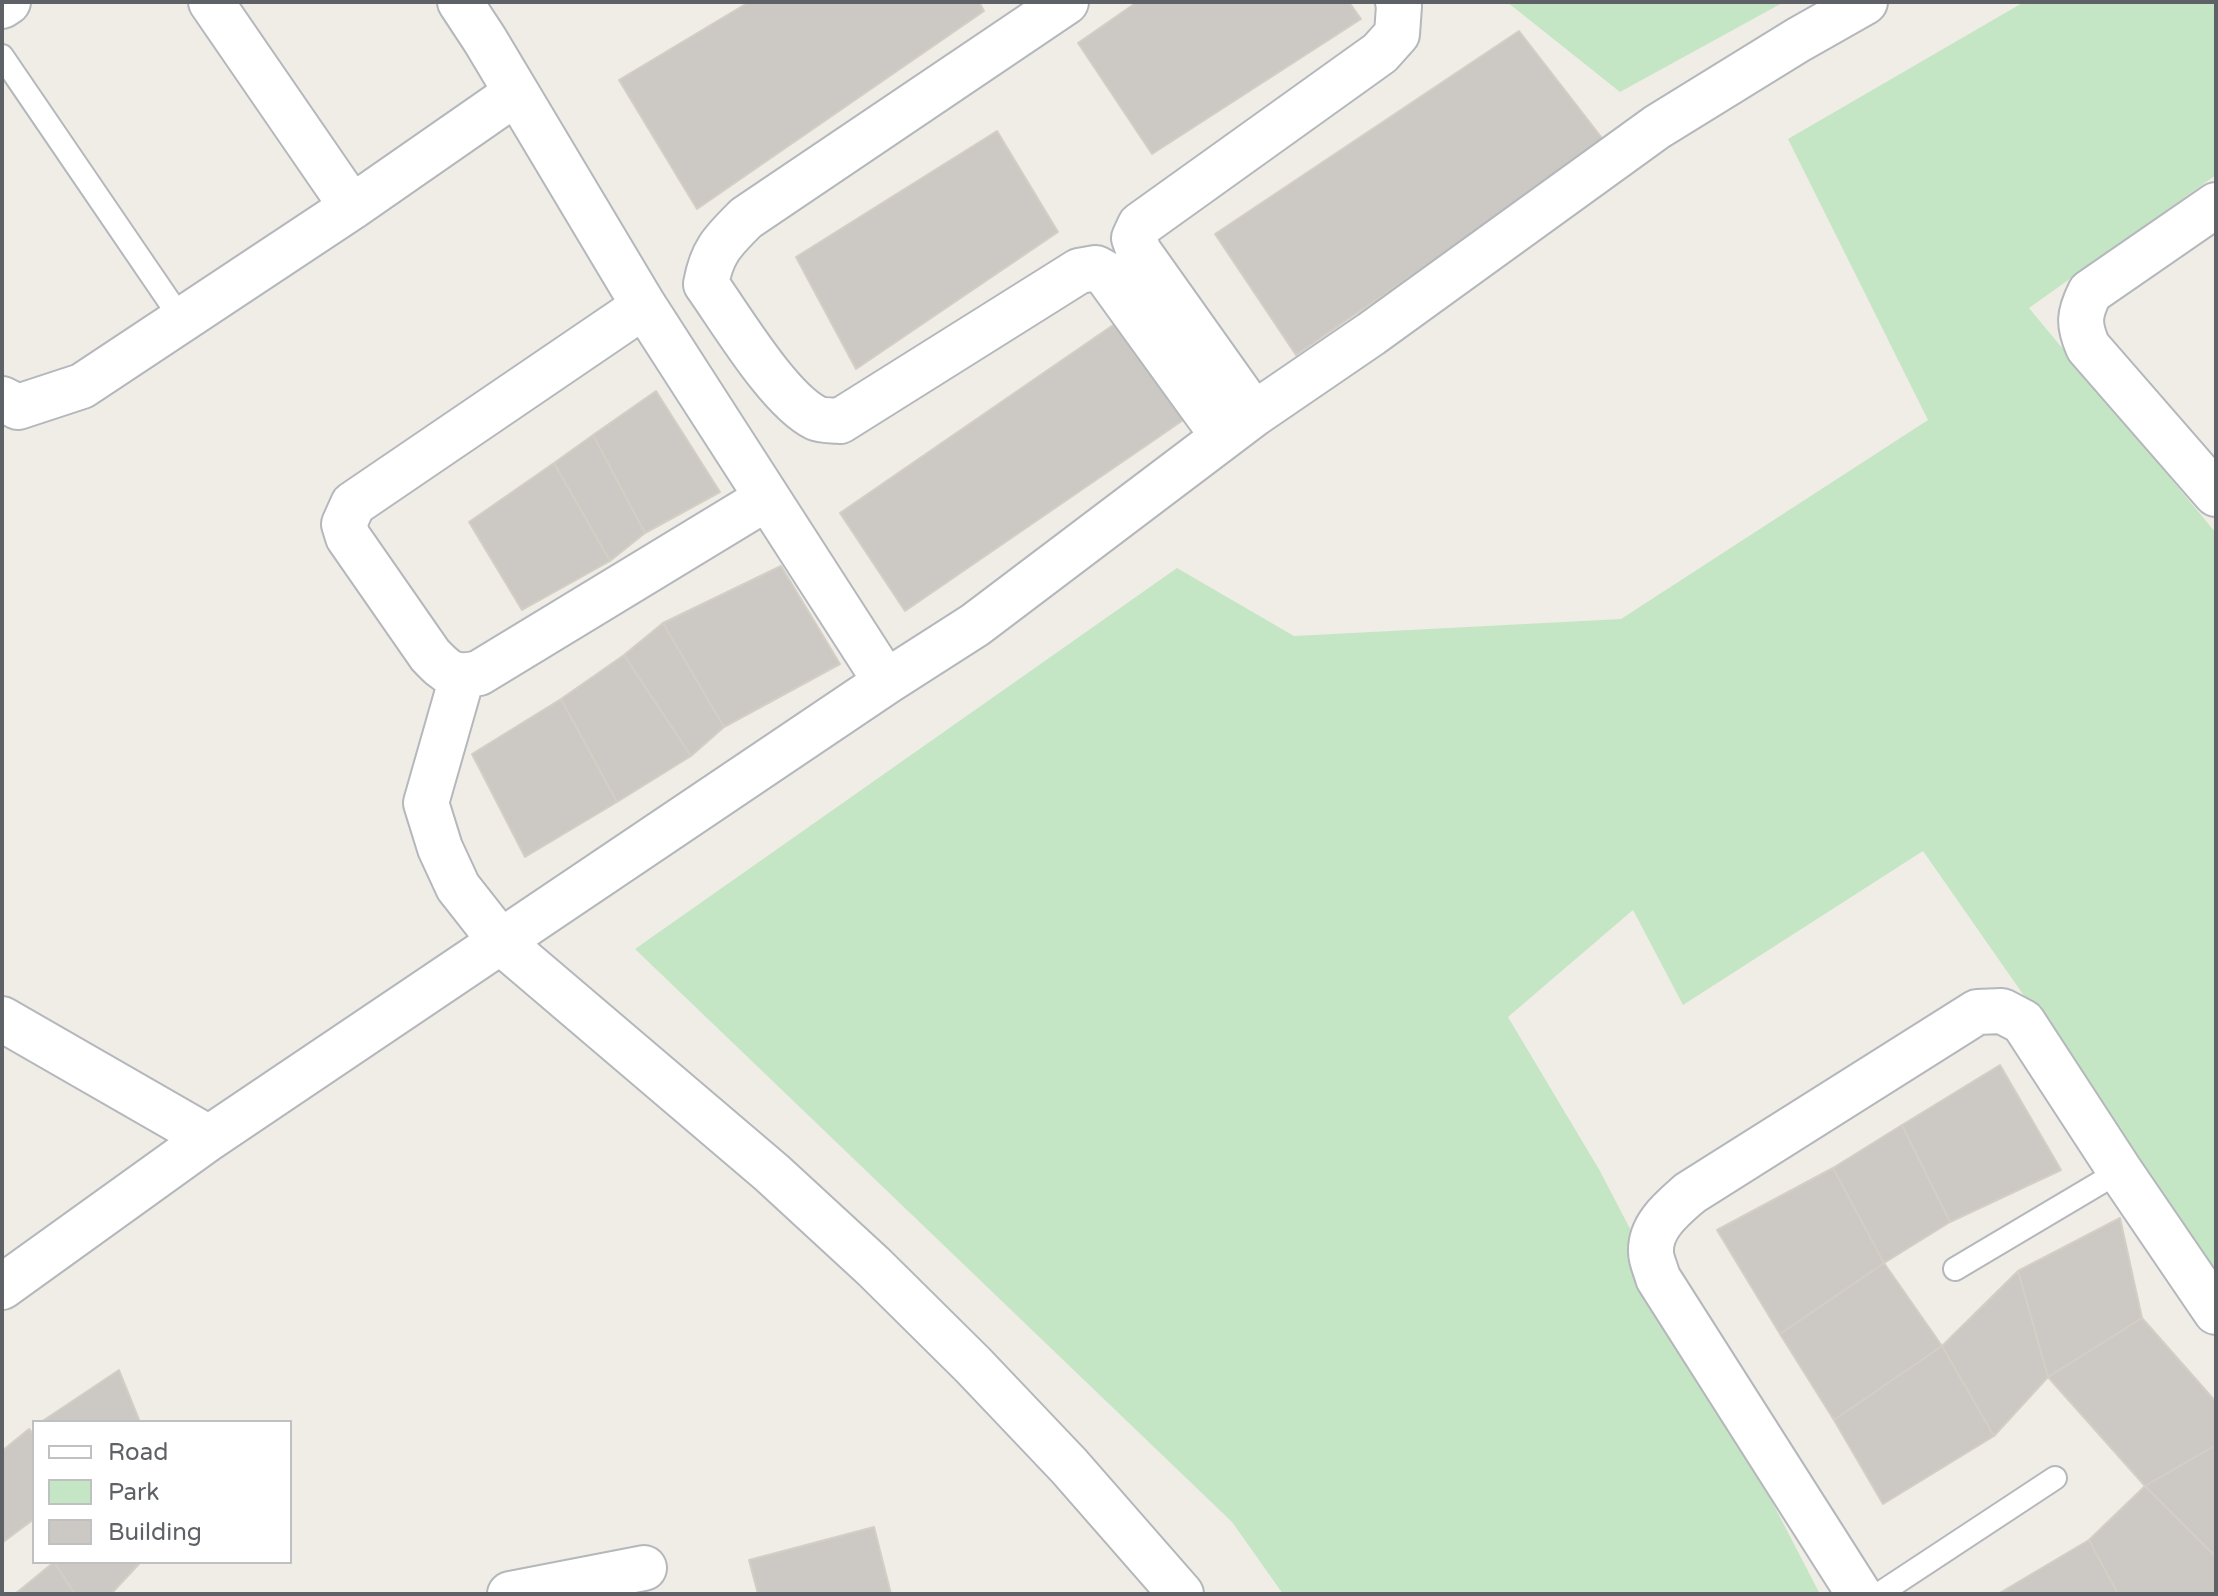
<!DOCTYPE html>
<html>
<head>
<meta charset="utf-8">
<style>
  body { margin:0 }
  #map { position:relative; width:2218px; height:1596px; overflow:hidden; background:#f0ede7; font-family:"Varela Round",sans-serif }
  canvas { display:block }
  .frame { position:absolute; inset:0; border:4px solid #5e6266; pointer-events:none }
  .legend { position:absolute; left:32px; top:1420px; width:260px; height:144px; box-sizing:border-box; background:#fff; border:2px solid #bfc0c2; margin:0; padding:10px 14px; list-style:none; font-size:24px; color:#5e6266 }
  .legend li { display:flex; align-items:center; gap:16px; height:40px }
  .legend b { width:40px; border:2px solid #bfc0c2 }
</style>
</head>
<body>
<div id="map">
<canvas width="2218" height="1596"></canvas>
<div class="frame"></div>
<ul class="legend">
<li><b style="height:10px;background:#fff"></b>Road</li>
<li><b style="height:22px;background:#c5e6c4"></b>Park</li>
<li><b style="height:22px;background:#ccc8c4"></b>Building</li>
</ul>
</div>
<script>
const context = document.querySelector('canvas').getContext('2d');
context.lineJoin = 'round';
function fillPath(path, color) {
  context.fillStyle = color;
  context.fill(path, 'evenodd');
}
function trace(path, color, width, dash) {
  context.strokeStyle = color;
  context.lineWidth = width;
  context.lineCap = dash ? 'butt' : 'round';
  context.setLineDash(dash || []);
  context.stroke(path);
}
fillPath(new Path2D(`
  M1507 2H1784L1620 92Z
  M2024 2H2216V175L2029 308 2216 533V1271L1923 851 1683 1005 1633 910 1508 1017 1600 1171 1820 1594H1283L1232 1522 635 949 1177 568 1294 636 1621 619 1928 420 1788 139Z`), '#c5e6c4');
const building = new Path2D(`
  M749 2H979L984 11 697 209 619 80Z
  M1137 2H1349L1361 19 1152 154 1078 43Z
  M1519 31 1605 142 1296 355 1215 234Z
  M997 131 1058 232 856 369 796 257Z
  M1119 321 1195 412 905 611 840 513Z
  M656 391 720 492 645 533 593 435Z
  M593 435 645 533 610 561 554 463Z
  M554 463 610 561 522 610 469 522Z
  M781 566 840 664 724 727 663 623Z
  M663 623 724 727 691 756 624 655Z
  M624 655 691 756 617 802 561 699Z
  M561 699 617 802 525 857 472 754Z
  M2000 1065 2061 1170 1950 1222 1902 1125Z
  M1902 1125 1950 1222 1884 1263 1833 1168Z
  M1833 1168 1884 1263 1780 1334 1717 1230Z
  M2120 1218 2142 1318 2048 1377 2018 1271Z
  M1884 1263 1942 1346 1834 1420 1780 1334Z
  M2018 1271 2048 1377 1994 1436 1942 1346Z
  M2142 1318 2216 1402V1445L2145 1486 2048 1377Z
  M1942 1346 1994 1436 1883 1504 1834 1420Z
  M119 1370 140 1422H41Z
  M29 1429 34 1435V1519L2 1543V1451Z
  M2216 1445V1557L2145 1486Z
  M2145 1486 2216 1557V1594H2118L2089 1540Z
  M874 1527 891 1594H758L749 1560Z
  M2089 1540 2118 1594H1998Z
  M54 1562H139V1564L111 1594H75Z
  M54 1562 75 1594H15Z`);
fillPath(building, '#ccc8c4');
trace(building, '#d4cfc5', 2);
const service = new Path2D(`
  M2 56 182 320
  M1955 1269 2120 1171
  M1879 1594 2055 1478`);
const minor = new Path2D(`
  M211 2 352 207
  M460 2 485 40 644 306 886 682
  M1066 2 746 218C723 241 712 251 706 284 731 319 779 400 816 418 823 421 832 420 840 421L1079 271 1096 268 1105 273 1223 436
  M2 6 8 2
  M2216 205 2090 292C2079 314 2078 324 2088 347L2216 494
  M644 306 353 504 344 524 348 537 430 655C447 673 454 679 479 673L767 498
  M2 399 18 407 82 386 352 207 516 93
  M1254 414 1139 252 1134 238 1140 225 1380 53 1397 34 1399 6 1398 2
  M462 677 426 803 440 848 458 887 502 943 772 1173 874 1267 973 1365 1069 1466 1181 1594
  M2 1019 209 1138
  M2 1287 209 1138 886 682 975 625 1254 414 1371 334 1657 127 1798 40 1865 2
  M510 1594 644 1568
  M1859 1594 1658 1278C1656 1270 1651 1260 1651 1252 1650 1226 1672 1209 1690 1193L1977 1012 2002 1011 2023 1022 2120 1171 2216 1312`);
trace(service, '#b4b7bb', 26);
trace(minor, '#b4b7bb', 48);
trace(service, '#fff', 22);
trace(minor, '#fff', 44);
</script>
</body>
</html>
